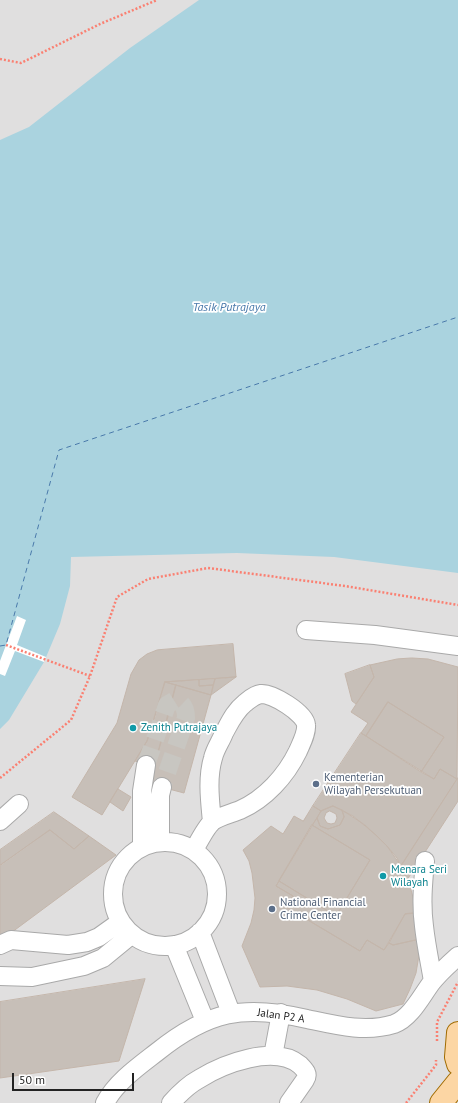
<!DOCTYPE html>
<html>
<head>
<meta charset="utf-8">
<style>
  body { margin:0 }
  #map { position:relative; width:458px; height:1103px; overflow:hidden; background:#f2efe9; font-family:"PT Sans",sans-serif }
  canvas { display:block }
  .scale { position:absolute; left:12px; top:1073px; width:122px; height:18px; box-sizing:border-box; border:2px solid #222; border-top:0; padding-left:5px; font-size:12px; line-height:14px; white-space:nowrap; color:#222; -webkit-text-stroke:3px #fff; paint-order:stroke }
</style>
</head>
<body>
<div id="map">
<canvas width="458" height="1103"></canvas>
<div class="scale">50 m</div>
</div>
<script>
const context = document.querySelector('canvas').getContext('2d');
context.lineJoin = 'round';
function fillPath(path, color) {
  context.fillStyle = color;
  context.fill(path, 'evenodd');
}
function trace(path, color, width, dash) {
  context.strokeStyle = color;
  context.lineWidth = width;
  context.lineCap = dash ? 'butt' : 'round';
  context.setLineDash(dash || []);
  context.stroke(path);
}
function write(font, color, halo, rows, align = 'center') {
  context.font = font + ' "PT Sans",sans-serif';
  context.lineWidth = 3.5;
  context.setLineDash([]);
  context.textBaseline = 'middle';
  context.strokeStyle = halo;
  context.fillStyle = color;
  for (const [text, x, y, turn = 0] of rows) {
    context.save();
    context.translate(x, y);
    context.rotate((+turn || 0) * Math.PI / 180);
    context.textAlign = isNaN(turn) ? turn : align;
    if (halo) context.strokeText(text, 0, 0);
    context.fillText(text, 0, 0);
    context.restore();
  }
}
fillPath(new Path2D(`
  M0 0H410L0 304Z
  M29 493 458 500V1103H0V571Z`), '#e0dfdf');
fillPath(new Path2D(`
  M199 0H458V573L334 557 237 553 71 557 70 586 60 624 44 662 9 720 0 729V140L29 127 130 48Z`), '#aad3df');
fillPath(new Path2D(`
  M17 616 26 620 17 645 46 657 44 662 15 651 5 676 0 674V661Z`), '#fff');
trace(new Path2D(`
  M0 646 6 645 59 450 458 317`), '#4a7aab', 1, [5, 4]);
const building = new Path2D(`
  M233 644 236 677 165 682 147 741 102 815 72 797 117 723 131 674 139 660 147 654 157 650Z
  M412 658 428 659 458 667 457 779 440 769 434 779 421 772 444 737 388 702 366 736 361 733 368 723 351 712 374 677 370 665 397 659Z
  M370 665 374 677 356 704 352 701 345 674Z
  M236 677 211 695 215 679Z
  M215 679 213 685 199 686V680Z
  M199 680V686L213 685 211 695 165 682Z
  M165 682 176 685 165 728 153 725Z
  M176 685 211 695 184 793 150 784Z
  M388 702 444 737 421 772 366 736Z
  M153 725 165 728 154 767 135 761 147 741Z
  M361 733 434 779 440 769 457 779 401 866 387 846 376 835 353 816 333 806 321 811 313 806Z
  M458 778V801L407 880 401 866Z
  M118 789 131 797 123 811 110 802Z
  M313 806 321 811 276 886 293 896 286 907 360 951 367 940 384 950 389 943 393 945 420 939 419 955 416 973 410 989 403 1004 376 1011 347 999 317 990 287 986 260 987 242 946 251 923 254 910 255 898 252 873 249 861 243 850 271 826 283 834 294 816 303 821Z
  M333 806 342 810 344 817 340 825 328 829 320 826 317 818 321 811ZM330 811 336 814 337 818 335 823 331 824 327 823 324 818 326 813Z
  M342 810 365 825 387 846 397 858 410 886 417 913 405 914 384 950 367 940 360 951 286 907 293 896 276 886 279 881 336 916 370 860 312 825 317 818 320 826 328 829 340 825 344 817Z
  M54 812 89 836 74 849 50 830 0 865V850Z
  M312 825 370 860 336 916 279 881Z
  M50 830 74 849 89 836 116 855 0 941V866Z
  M417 913 420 939 393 945 389 943 405 914Z
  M145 979 119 1061 0 1078V1002Z`);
fillPath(building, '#c7bfb8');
trace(building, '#c4b6ab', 1);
trace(new Path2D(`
  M146 765 167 705 175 700C184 704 186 708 186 718L162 787`), '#c8c6c1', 18, [18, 9]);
const minor = new Path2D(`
  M306 630 375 635 458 646
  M0 821 19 804
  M113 894a52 52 0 1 1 104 0a52 52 0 1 1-104 0Z
  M160 842V795L162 787
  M142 846V791L146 765
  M194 850C198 843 206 827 212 822 217 817 233 813 240 810 265 799 286 776 298 751 301 744 307 733 306 725 305 713 272 693 261 694 254 695 249 700 245 703 235 711 230 722 224 733 221 741 215 749 213 758 207 778 210 801 212 822
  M425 861C423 883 421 904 424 926 426 945 430 963 433 981
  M200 932 231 1013
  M0 945 11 940 68 945 87 942 99 937 120 922
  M174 945 205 1021
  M0 976 32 977 84 966 103 958 131 935
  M273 1056 281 1013
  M105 1103C116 1082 139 1066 157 1052 208 1011 244 1004 307 1019 335 1025 365 1033 394 1024 411 1018 422 995 432 982 440 972 449 964 458 956
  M171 1103C179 1094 188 1085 199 1079 223 1064 274 1044 300 1065 305 1070 309 1074 305 1080L289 1103`);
const major = new Path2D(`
  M458 1033 456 1057 458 1064
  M441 1103 458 1082`);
trace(minor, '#a9a9a9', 20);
trace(major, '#a06b00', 24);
trace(new Path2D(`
  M0 59 21 63 100 24 157 0
  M6 645 90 676
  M0 778 71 720 90 676 117 597 148 579 208 568 345 586 458 605
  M437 1041V1022L458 982
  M406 1103 436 1065V1060`), '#fa8072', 2.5, [2, 2]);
trace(minor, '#fff', 18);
trace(major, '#fcd6a4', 22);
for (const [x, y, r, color] of [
  [133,728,4,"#0f9aa8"],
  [316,784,4,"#5c6f8a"],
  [383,876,4,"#0f9aa8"],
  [272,909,4,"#5c6f8a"]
]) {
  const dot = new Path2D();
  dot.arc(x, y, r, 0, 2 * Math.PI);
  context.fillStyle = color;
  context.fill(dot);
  trace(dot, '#fff', 1.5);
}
write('11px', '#0d838f', '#fff', [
  ["Zenith Putrajaya",141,728],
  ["Menara Seri",391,870],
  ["Wilayah",391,883]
], 'left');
write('11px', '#4e5e75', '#fff', [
  ["Kementerian",324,778],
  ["Wilayah Persekutuan",324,791],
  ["National Financial",280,903],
  ["Crime Center",280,916]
], 'left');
write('11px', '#222', '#fff', [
  ["Jalan P2 A",281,1016,8]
]);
write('italic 12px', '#4a7aab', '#fff', [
  ["Tasik Putrajaya",229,308]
]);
</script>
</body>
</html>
